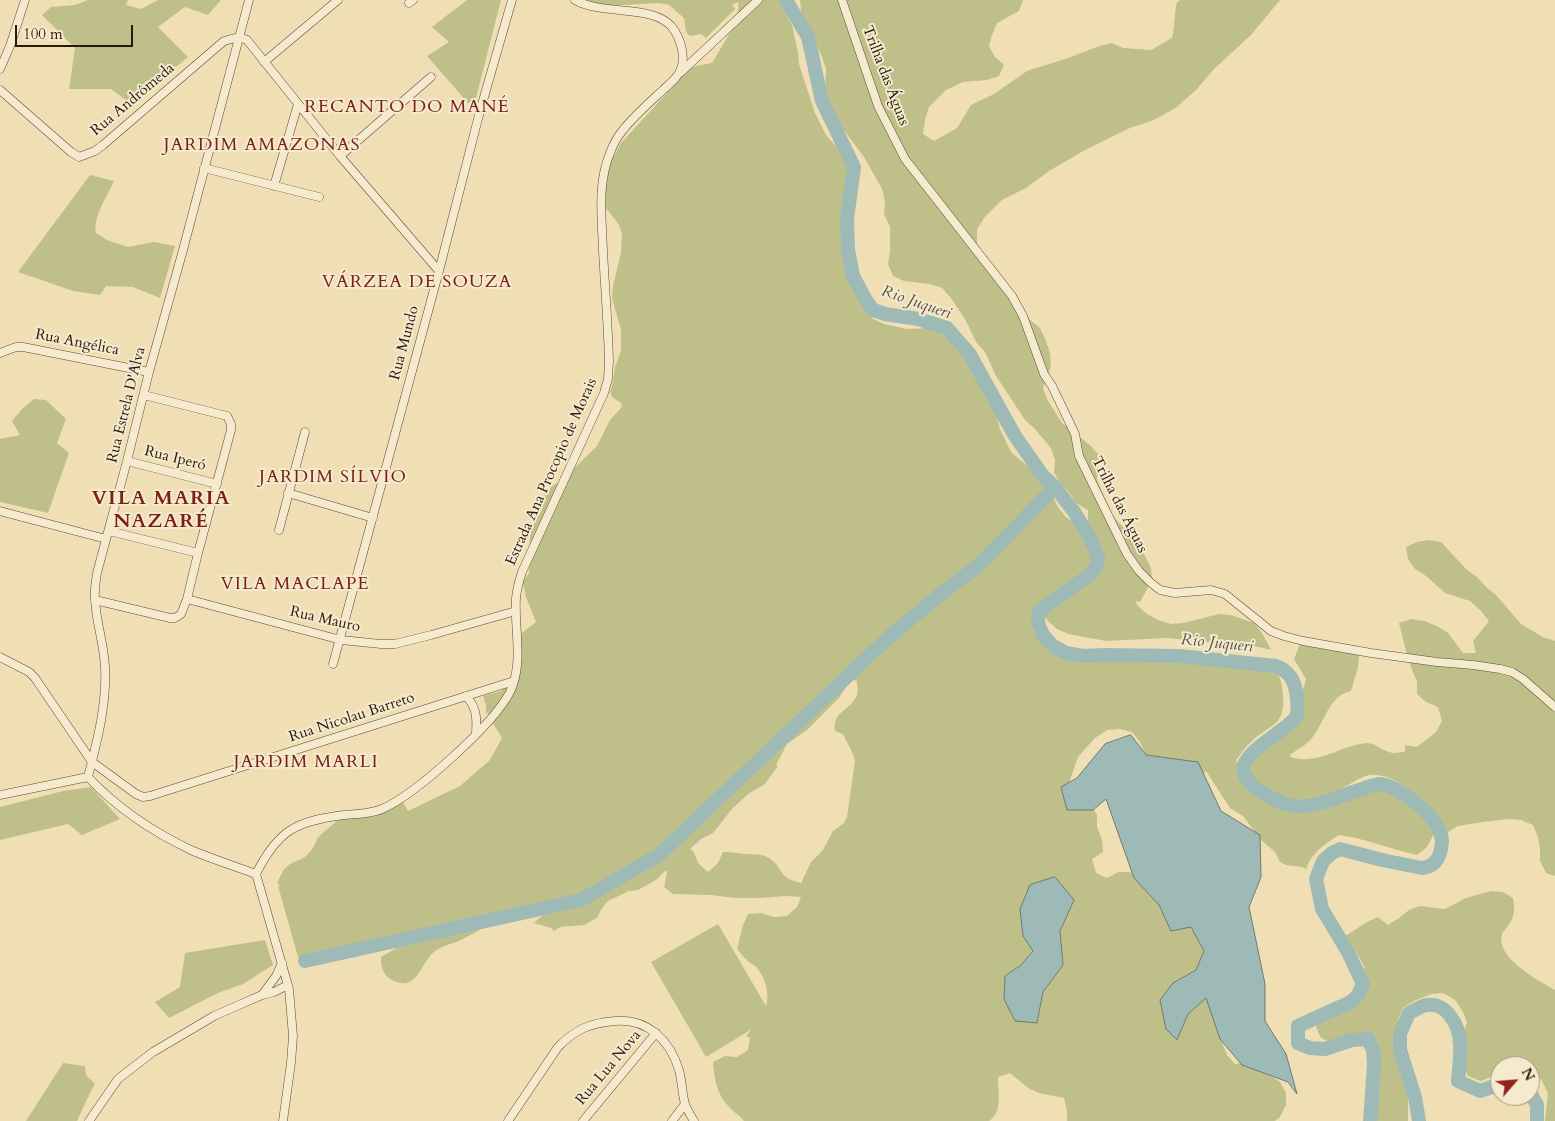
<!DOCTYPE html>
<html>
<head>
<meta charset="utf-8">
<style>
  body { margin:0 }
  #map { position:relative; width:1555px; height:1121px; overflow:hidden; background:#f0dfb4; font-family:Cardo,serif }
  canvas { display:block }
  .north { position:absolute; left:1490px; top:1056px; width:50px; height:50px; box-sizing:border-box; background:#f5eace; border:1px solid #a39680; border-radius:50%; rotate:63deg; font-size:14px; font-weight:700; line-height:20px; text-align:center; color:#28190c }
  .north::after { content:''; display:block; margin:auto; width:18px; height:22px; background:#8f2418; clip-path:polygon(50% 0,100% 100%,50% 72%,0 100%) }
  .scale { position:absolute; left:15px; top:25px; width:118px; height:22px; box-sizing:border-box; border:2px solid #28190c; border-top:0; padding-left:6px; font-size:15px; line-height:18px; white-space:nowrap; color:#28190c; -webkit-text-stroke:4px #f5eace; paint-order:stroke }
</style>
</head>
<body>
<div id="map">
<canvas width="1555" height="1121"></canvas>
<div class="north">N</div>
<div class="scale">100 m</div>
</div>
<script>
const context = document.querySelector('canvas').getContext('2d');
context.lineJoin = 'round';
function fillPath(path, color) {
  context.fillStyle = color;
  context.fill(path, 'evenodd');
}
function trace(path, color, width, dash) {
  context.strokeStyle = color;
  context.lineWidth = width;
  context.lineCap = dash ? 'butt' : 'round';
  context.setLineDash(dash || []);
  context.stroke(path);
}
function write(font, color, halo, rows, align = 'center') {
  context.font = font + ' Cardo,serif';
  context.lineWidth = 4;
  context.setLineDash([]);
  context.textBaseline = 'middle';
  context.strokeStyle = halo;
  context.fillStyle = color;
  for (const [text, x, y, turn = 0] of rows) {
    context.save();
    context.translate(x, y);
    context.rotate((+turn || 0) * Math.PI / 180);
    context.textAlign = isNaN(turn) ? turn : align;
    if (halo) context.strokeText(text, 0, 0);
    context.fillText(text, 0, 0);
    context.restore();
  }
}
fillPath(new Path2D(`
  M88 0H128L126 5 141 9 158 0H221L208 15 185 7 158 27 188 57 131 104 111 89H69L75 48 42 15 51 7 75 5Z
  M467 0H501L475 102 468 103 427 56 449 42 432 27Z
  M585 0H779L792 25 798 52 799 64 815 113 826 135 852 164 855 177 854 217 851 243 852 256 860 293 873 319 884 324 907 329 931 328 944 332 953 340 975 371 997 417 1000 429 1011 452 1038 475 1047 485 1058 507 1066 517 1076 524 1088 523V510L1076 503 1069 492 1060 483 1054 472 1055 460 1051 448 1034 428 1025 420 996 376 985 352 976 342 965 319 951 298 942 288 930 284 904 281 893 276 888 264 890 251V227L884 214 885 202 882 189 864 157 840 125 831 117 825 106 826 69 822 57 805 22 801 11 800 0H1023L1019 11 997 23 992 35 989 46 995 57 1004 65 999 76 987 80 963 82 946 90 929 107 925 120 923 134 934 141 957 128 971 105 994 94 1027 71 1065 59 1100 46 1112 43 1123 48 1151 50 1172 38C1175 26 1174 14 1177 2L1181 0H1280L1251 35 1214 69 1196 90 1177 107 1154 120 1130 128 1085 150 1049 171 1026 188 1002 200 985 217 977 229V243L983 256 1018 310 1040 328 1046 341 1050 353 1051 365 1048 376 1043 388 1047 399 1062 423 1091 446 1099 455 1097 480 1108 505 1113 516 1140 546 1151 568 1152 580 1140 602 1135 601 1138 606 1147 614 1158 620 1171 624 1183 623 1219 614 1231 615 1254 623 1262 633 1271 650 1259 647 1167 638 1106 641 1068 634 1057 629 1048 621 1040 609 1033 618V630L1039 641 1049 648 1061 651 1089 656 1102 653 1114 654 1142 649 1168 650 1245 665H1257L1268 660C1278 671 1282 680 1283 694 1286 727 1269 724 1251 742 1245 747 1241 754 1236 760L1246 784 1255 791 1277 805H1304L1329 803 1340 799 1360 783 1372 779 1384 781 1394 789 1402 800 1414 798V794C1403 784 1386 773 1369 775 1359 777 1345 788 1335 792 1302 805 1266 803 1245 772 1254 752 1264 749 1278 734 1284 728 1286 722 1290 715 1298 701 1302 695 1306 679L1294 659 1300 644 1312 643 1359 655 1358 667 1351 691C1329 695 1325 722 1312 738 1307 745 1298 749 1291 754L1290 757C1318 766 1341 745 1367 743 1376 743 1384 752 1393 753 1397 753 1401 752 1405 752V745L1417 747 1436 732 1442 721 1438 707 1426 702 1417 694V682L1408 659 1399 623 1411 619 1424 621 1437 626 1448 633 1463 653H1476L1473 641 1489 621 1481 611 1470 601 1445 593 1426 576 1415 569 1408 559 1406 547 1417 542 1429 540 1441 542 1467 570 1478 578 1486 587 1496 595 1521 624 1543 637 1555 641V876L1546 873 1540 861V849L1538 837 1533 825 1521 820 1509 819 1483 822 1458 826 1448 832 1447 836 1438 826 1427 847 1417 855C1390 849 1367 839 1339 835 1325 844 1312 852 1306 869L1302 867 1286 865 1280 862 1275 852 1261 840 1243 816 1230 808 1206 771 1204 773 1202 786 1150 766 1140 742 1132 732 1120 729 1107 730 1095 738 1078 757 1070 780 1075 791 1090 803 1097 815V827L1102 840 1103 852 1092 859 1096 873 1107 878 1118 872H1130L1148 889 1201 911 1216 1027 1227 1055 1235 1064 1248 1062 1280 1082 1286 1093V1105L1280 1117 1275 1121H1067V1111L1064 1098 1039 1093 1028 1088 1010 1073 998 1077C998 1092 1003 1112 989 1121H744C740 1115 734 1113 729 1107 717 1095 714 1078 713 1062L725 1056 737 1057 748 1050 750 1038 746 1036 752 1029 706 1057 651 962 718 924 766 1006C770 994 765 977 757 968 755 965 751 964 748 961 744 958 741 953 737 949L743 925 748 914 761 913 774 917 787 916 797 907 801 897 786 896 760 898H735L710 895 673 894 664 887 667 873 666 870 656 880 638 890 629 891 608 901 602 908 597 918 584 925 560 927 554 931 551 928 534 923 543 915 537 904 471 918 470 923 480 930C473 934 466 937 459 941 451 944 441 946 434 952 420 963 418 993 392 980 382 974 381 967 381 957L424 932V929L298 957 278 886 280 885 277 883 284 869 290 864 305 857 313 848 318 837 338 820 402 800 408 811 460 786 490 760 502 738 489 717 488 712 486 714V705L483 696 501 691 514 672 519 637 523 632 536 622 526 597 523 582 529 573 528 560 531 529 542 509 544 494 549 488 562 480 597 446 610 420 622 407 621 403 612 397 610 392 613 382 615 367 621 351V330L612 298 613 286 621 253 622 234 619 225 606 208 602 197V192L610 163 621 143 677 82C689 65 693 67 712 63 720 49 742 18 738 2L732 5 735 9 706 38 701 34 690 36 686 32 684 18 669 5 659 3 604 6ZM853 680 857 681C857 686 859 692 856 697 849 711 832 712 835 731L843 734C847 744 853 751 855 761L847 817 844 823 833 831 823 850 811 862 802 881V883C778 879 784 868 769 858 761 853 755 855 746 854 737 853 733 852 723 852L718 863 708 872 699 864 693 851 690 849 701 839 713 833 732 809 748 794 765 784 778 766 776 765 787 744 807 730 839 698 849 682ZM1074 900 1059 931 1063 965 1043 992 1037 1023 1005 976 1021 965Z
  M90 175 114 181C107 197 93 216 96 233L107 240 128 247 154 242 175 246 160 298 133 287 106 286 100 295 73 291 18 272Z
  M34 399 46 400 66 419 57 443 69 453 48 513 0 502V439L20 435 12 421 22 409Z
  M91 787 120 819 82 835 68 824 0 840V807L63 791Z
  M1491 891 1503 892 1513 898C1515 908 1515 916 1509 924 1507 928 1504 930 1502 934 1495 958 1538 980 1555 990V1121H1545L1548 1093 1541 1079 1530 1074V1066H1500V1076H1493L1481 1081 1468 1076 1463 1065 1462 1036 1467 1023 1463 1012 1455 1000 1443 993 1431 994 1414 1001 1403 1008 1398 1019 1396 1031 1398 1056 1402 1069 1404 1082 1408 1094V1121H1375L1374 1109 1379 1086V1061L1377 1049 1368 1039 1357 1036 1332 1043 1321 1038 1316 1027 1323 1016 1358 999 1367 991 1364 966 1352 945 1340 934 1347 935 1367 922 1378 917 1388 925 1399 918 1409 910 1420 906 1445 909 1466 898Z
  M265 940 273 965 243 984 218 993 169 1018 155 1002 180 987 185 953Z
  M63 1063 85 1066 86 1075 95 1084 90 1093 77 1121H26Z`), '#bfc089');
const water = new Path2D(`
  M1131 735 1146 755 1198 762 1221 811 1260 835 1261 877 1249 907 1265 984V1021L1286 1054 1297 1094 1288 1082 1242 1065 1220 1039 1206 998 1188 1014 1177 1040 1166 1029 1160 1000 1173 983 1196 970 1204 951 1191 927 1171 931 1159 905 1134 878 1106 799 1093 810H1067L1061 787 1077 778 1105 744Z
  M1055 877 1074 900 1060 931 1063 965 1043 992 1037 1023 1015 1021 1004 999 1005 976 1021 965 1033 951 1023 936 1020 909 1030 885Z`);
fillPath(water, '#9ebab7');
trace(water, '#6f7a73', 1);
trace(new Path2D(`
  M786 0 808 37 822 101 854 167 847 219 848 249 853 276 866 300 873 310 885 314 918 319 947 328 969 353 1015 436 1043 476 1055 487 1075 513 1090 538 1098 557 1097 566 1091 574 1039 611 1038 623 1043 635 1053 646 1066 653 1083 656 1104 655 1179 656 1276 666C1287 670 1294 679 1296 691 1297 698 1299 711 1296 717 1286 732 1237 753 1244 774 1245 776 1247 778 1248 780 1252 786 1255 789 1262 792 1268 796 1275 800 1282 803 1307 813 1334 798 1359 790 1365 788 1374 784 1380 784 1402 787 1440 818 1442 841 1442 846 1441 851 1439 856 1436 863 1430 867 1422 868L1382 860 1340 849 1332 853 1323 861 1316 879 1322 909 1348 952 1363 984 1358 995 1351 1002 1298 1026V1043L1310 1048 1325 1049 1352 1040 1368 1039 1373 1050 1374 1065 1370 1121
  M305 961 581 900 659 855 889 637 947 589 978 566 1055 487
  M1530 1095 1532 1096 1537 1105V1121
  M1419 1121 1415 1097 1400 1050V1034L1409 1013C1413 1011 1418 1008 1423 1006 1446 999 1460 1026 1460 1045 1461 1057 1459 1069 1458 1081L1480 1091 1495 1086H1500`), '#9ebab7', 14);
const minor = new Path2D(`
  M249 0 183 250 149 372 127 461 97 573C96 581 94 590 95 599 96 622 104 644 105 667 107 704 97 742 88 777 117 808 153 832 191 850 212 859 234 866 256 874
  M842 0 878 106 905 159 1012 296 1023 316 1044 374 1052 386 1075 434 1079 456 1127 554 1139 571 1150 582 1160 590 1175 593 1211 590 1225 594 1271 631 1284 636 1303 641 1371 653 1437 662 1473 665 1500 669 1512 672 1523 679 1555 707
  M409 3 413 0
  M264 62 338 0
  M0 69 10 46 25 0
  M681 72 758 0
  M0 90 71 152 79 157 95 151 103 145 224 41 239 37 247 40 340 156 439 271
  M340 156 431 77
  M204 168 319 197
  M274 186 298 104
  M0 353 16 347H23L149 372
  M127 461 217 484
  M288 493 373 518
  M0 511 106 539
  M279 530 305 432
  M109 531 198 553
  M187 599 341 640 381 644H395L431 635 516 611
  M95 600 170 618H175L181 614 187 599 198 553 231 430V424L227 416 144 395
  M0 657 29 672 35 678 92 762 136 794 143 797 150 796 169 790 514 681
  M333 664 439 271 480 111 512 0
  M466 696C477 708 477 718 476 733
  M0 795 88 777
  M262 995 276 976 282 963
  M89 1121 118 1079 153 1052 214 1016 239 1005 262 995 274 992 288 985
  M283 1121 291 1063 293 1036 289 989 256 874C278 830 296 821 344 815 357 814 370 814 382 809 416 794 493 725 510 692 524 663 514 629 516 598 517 589 519 581 522 572L604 393 608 379 609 361C608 324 605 288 603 251 602 218 597 184 610 153 613 145 617 137 623 130 634 116 650 102 663 90 668 85 676 79 679 73 687 59 681 39 672 27 653 4 603 16 575 0
  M508 1121 558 1047C576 1029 590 1023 615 1021 647 1018 670 1040 679 1070 682 1081 682 1093 685 1104 687 1110 691 1116 694 1121
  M583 1121 656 1033
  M672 1121 685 1104`);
trace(minor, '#5a4a36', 9);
trace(minor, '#f5eace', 8);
write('15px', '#28190c', '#f5eace', [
  ["Trilha das Águas",885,76,69],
  ["Rua Andrômeda",133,100,-40],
  ["Rua Angélica",77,343,11],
  ["Rua Mundo",405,343,-75],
  ["Rua Estrela D'Alva",127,405,-76],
  ["Rua Iperó",175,459,14],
  ["Estrada Ana Procopio de Morais",552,472,-66],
  ["Trilha das Águas",1119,505,63],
  ["Rua Mauro",325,620,13],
  ["Rua Nicolau Barreto",352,718,-18],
  ["Rua Lua Nova",609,1068,-50]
]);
write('italic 16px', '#515148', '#f5eace', [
  ["Rio Juqueri",916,303,19],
  ["Rio Juqueri",1217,644,6]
]);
context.letterSpacing = '1px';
write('18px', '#7a1f14', '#f5eace', [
  ["RECANTO DO MANÉ",407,108],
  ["JARDIM AMAZONAS",262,146],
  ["VÁRZEA DE SOUZA",417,283],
  ["JARDIM SÍLVIO",333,478],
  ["VILA MACLAPE",295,585],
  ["JARDIM MARLI",306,763]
]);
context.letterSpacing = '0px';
context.letterSpacing = '1px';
write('bold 20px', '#7a1f14', '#f5eace', [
  ["VILA MARIA",161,499],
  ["NAZARÉ",161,522]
]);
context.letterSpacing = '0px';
</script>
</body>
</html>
